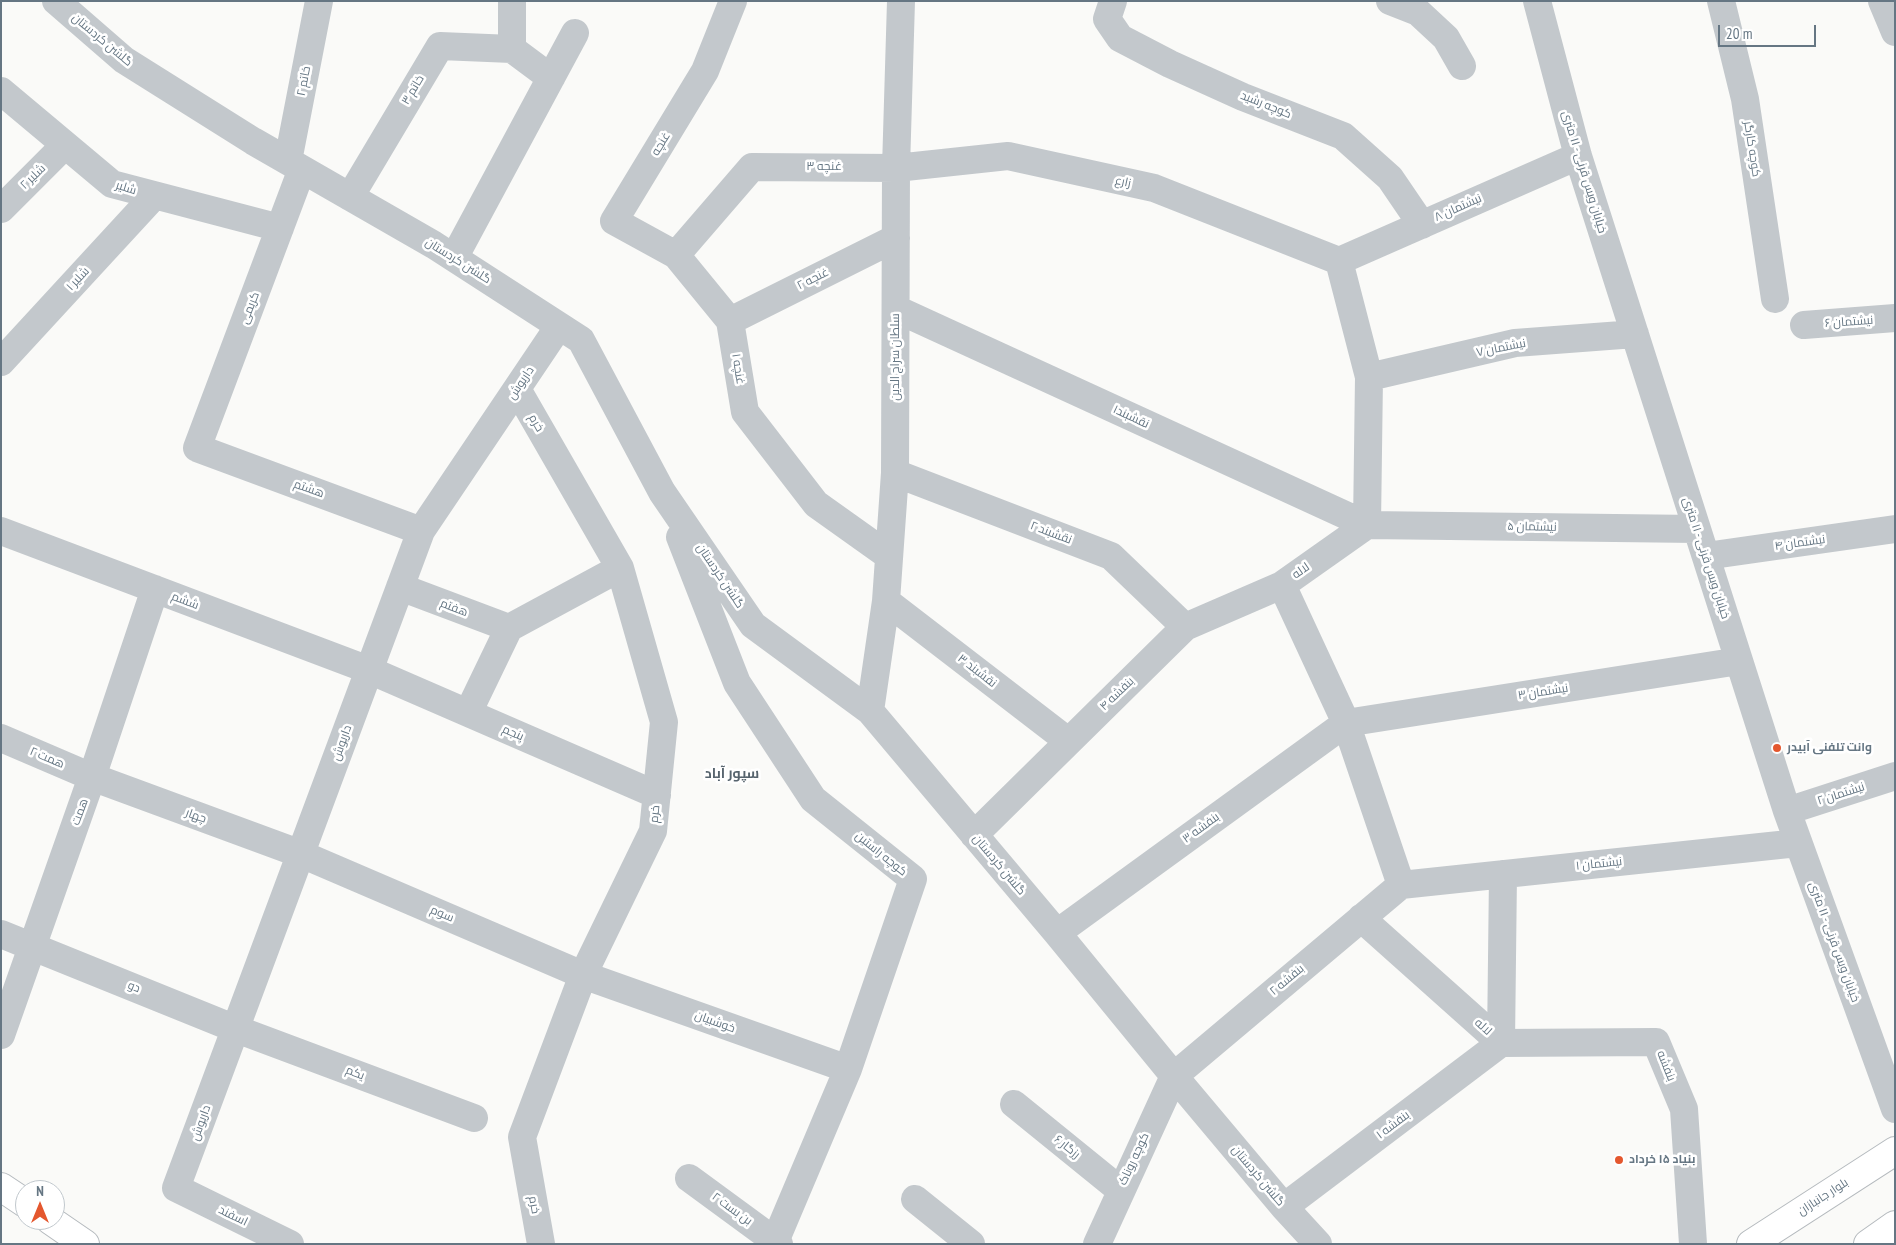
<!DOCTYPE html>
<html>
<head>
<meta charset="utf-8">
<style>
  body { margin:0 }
  #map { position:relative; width:1896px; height:1245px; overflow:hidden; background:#fafaf8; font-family:"PT Sans Narrow",sans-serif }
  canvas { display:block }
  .frame { position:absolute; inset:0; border:2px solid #657683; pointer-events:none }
  .north { position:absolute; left:15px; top:1180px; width:50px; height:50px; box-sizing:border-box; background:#fff; border:1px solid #c1c8cd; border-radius:50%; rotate:0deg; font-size:14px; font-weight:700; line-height:20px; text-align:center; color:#657683 }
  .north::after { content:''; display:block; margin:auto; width:18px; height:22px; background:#e4572e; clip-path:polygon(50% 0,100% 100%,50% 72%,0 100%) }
  .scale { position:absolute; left:1718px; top:25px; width:98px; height:22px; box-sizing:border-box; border:2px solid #657683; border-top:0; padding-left:6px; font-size:15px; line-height:18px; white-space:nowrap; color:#657683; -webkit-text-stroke:4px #fff; paint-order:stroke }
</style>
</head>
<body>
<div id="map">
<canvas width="1896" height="1245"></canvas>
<div class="frame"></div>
<div class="north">N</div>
<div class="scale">20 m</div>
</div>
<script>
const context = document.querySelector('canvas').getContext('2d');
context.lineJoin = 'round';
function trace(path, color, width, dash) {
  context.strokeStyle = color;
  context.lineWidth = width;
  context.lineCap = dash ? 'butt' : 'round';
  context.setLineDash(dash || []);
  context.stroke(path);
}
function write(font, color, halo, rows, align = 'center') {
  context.font = font + ' "PT Sans Narrow",Cairo,sans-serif';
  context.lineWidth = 5;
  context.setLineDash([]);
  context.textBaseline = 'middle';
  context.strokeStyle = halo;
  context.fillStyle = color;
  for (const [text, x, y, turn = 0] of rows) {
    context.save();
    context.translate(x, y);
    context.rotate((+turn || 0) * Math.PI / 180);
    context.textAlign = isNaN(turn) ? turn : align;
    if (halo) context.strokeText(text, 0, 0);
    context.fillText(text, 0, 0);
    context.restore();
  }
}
const major = new Path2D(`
  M1 1187 25 1203
  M50 1220 85 1244
  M1751 1244 1895 1151
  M1868 1244 1895 1225`);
trace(major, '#b5babe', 30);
trace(new Path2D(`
  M56 1 124 60 253 141 434 245 581 340 662 492 753 625 870 711 1057 933 1174 1076 1284 1207 1318 1244
  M1113 1 1107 19 1120 38 1170 64 1243 97 1343 136 1390 178 1422 225
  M1390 1 1418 12 1446 38 1462 66
  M1537 1 1578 156 1787 811 1895 1109
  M1721 1 1745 99 1775 299
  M1882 1 1895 32
  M512 49 551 78
  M1 91 112 184 280 228
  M288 161 319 1
  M302 169 197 448 421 531
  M350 197 440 46 512 49V1
  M1 209 65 145
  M676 255 614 221 705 71 733 1
  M454 258 575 33
  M1339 261 1578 156
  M896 309 1367 525 1697 529
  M730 321 896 238
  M1804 325 1895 318
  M1 362 154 196
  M1369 377 1515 343 1635 334
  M517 389 620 568 664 722 653 831 583 975 522 1137 541 1244
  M895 473 1111 556 1185 627
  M1 531 369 670 657 795
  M680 537 737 683 813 799 913 879 848 1069 774 1244
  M889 556 816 504 745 412 730 321 676 255 752 167 896 168 1008 156 1154 188 1339 261
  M1706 556 1895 529
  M1282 585 1346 723 1401 885
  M400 587 509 628
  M886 601 1068 741
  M870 711 886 601 895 473 896 168 901 1
  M468 713 509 628 620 568
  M1 738 92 777 301 854 583 975 848 1069
  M1787 811 1895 776
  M974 835 1185 627 1282 585 1367 525 1369 377 1339 261
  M1401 885 1798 843
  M1361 918 1501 1043
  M1057 933 1346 723 1739 661
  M1 934 236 1029 474 1118
  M1 1035 92 777 155 589
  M1501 1043 1656 1042 1684 1109 1693 1244
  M1501 1043 1503 874
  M1014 1104 1120 1190
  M689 1178 779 1244
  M915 1199 971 1244
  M1284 1207 1501 1043
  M290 1244 176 1188 421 531 559 326
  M1097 1244 1174 1076 1401 885`), '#c3c8cc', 28);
trace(major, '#fff', 28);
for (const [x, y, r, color] of [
  [1777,748,5,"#e4572e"],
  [1619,1160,5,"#e4572e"]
]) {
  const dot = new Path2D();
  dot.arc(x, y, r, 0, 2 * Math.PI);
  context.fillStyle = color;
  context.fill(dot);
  trace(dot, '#fff', 2);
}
write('12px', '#657683', '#fff', [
  ["گلشن کردستان",102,40,40],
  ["خاتم ۲",304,81,-79],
  ["خاتم ۳",413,90,-59],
  ["کوچه رشید",1266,105,22],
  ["غنچه",661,144,-59],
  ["کوچه کارگر",1752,149,81],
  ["غنچه ۳",824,167],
  ["خیابان ویس قرنی - ۱۱ متری",1584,172,73],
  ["شلیر ۲",33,177,-44],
  ["زارع",1123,182,12],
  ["شلیر",126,188,17],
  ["نیشتمان ۸",1458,208,-24],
  ["گلشن کردستان",458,261,32],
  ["شلیر ۱",78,279,-47],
  ["غنچه ۲",813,279,-27],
  ["کریمی",250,308,-69],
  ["نیشتمان ۶",1849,322,-4],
  ["نیشتمان ۷",1501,348,-11],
  ["سلطان سراج الدین",896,357,-90],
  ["غنچه ۱",738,369,81],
  ["داریوش",521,383,-56],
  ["نقشبند۱",1131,417,25],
  ["خرم",536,423,60],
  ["هشتم",309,489,20],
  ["نیشتمان ۵",1532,527,1],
  ["نقشبند ۲",1051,533,21],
  ["نیشتمان ۴",1800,543,-8],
  ["خیابان ویس قرنی - ۱۱ متری",1706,558,72],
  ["لاله",1301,571,-35],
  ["گلشن کردستان",720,576,56],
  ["ششم",185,601,21],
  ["هفتم",454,608,21],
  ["نقشبند ۳",977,671,38],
  ["نیشتمان ۳",1543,692,-9],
  ["بنفشه ۴",1117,694,-44],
  ["پنجم",513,733,24],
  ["داریوش",342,743,-70],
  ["همت ۲",47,758,23],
  ["۲ نیشتمان",1841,794,-18],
  ["همت",80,812,-70],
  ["خرم",655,814,-84],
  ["چهار",196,816,20],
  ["بنفشه ۳",1201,828,-36],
  ["کوچه راستین",881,854,39],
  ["نیشتمان ۱",1599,864,-6],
  ["گلشن کردستان",999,865,50],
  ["سوم",442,914,23],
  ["خیابان ویس قرنی - ۱۱ متری",1834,942,70],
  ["بنفشه ۲",1287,980,-40],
  ["دو",134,987,22],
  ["خوشبیان",715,1022,20],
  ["لاله",1483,1027,42],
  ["بنفشه",1666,1066,68],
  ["یکم",355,1073,21],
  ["داریوش",201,1123,-70],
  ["بنفشه ۱",1393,1125,-37],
  ["رزگار ۶",1067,1147,39],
  ["کوچه روناک",1134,1159,-65],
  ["گلشن کردستان",1258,1176,50],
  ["بلوار جانبازان",1823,1197,-33],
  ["خرم",534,1205,80],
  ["بن بست ۲",732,1209,36],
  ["اسفند",233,1216,26]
]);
write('bold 12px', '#657683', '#fff', [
  ["وانت تلفنی آبیدر",1787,748],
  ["بنیاد ۱۵ خرداد",1629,1160]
], 'left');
write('bold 14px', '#57646e', '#fff', [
  ["سپور آباد",732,774]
]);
</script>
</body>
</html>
